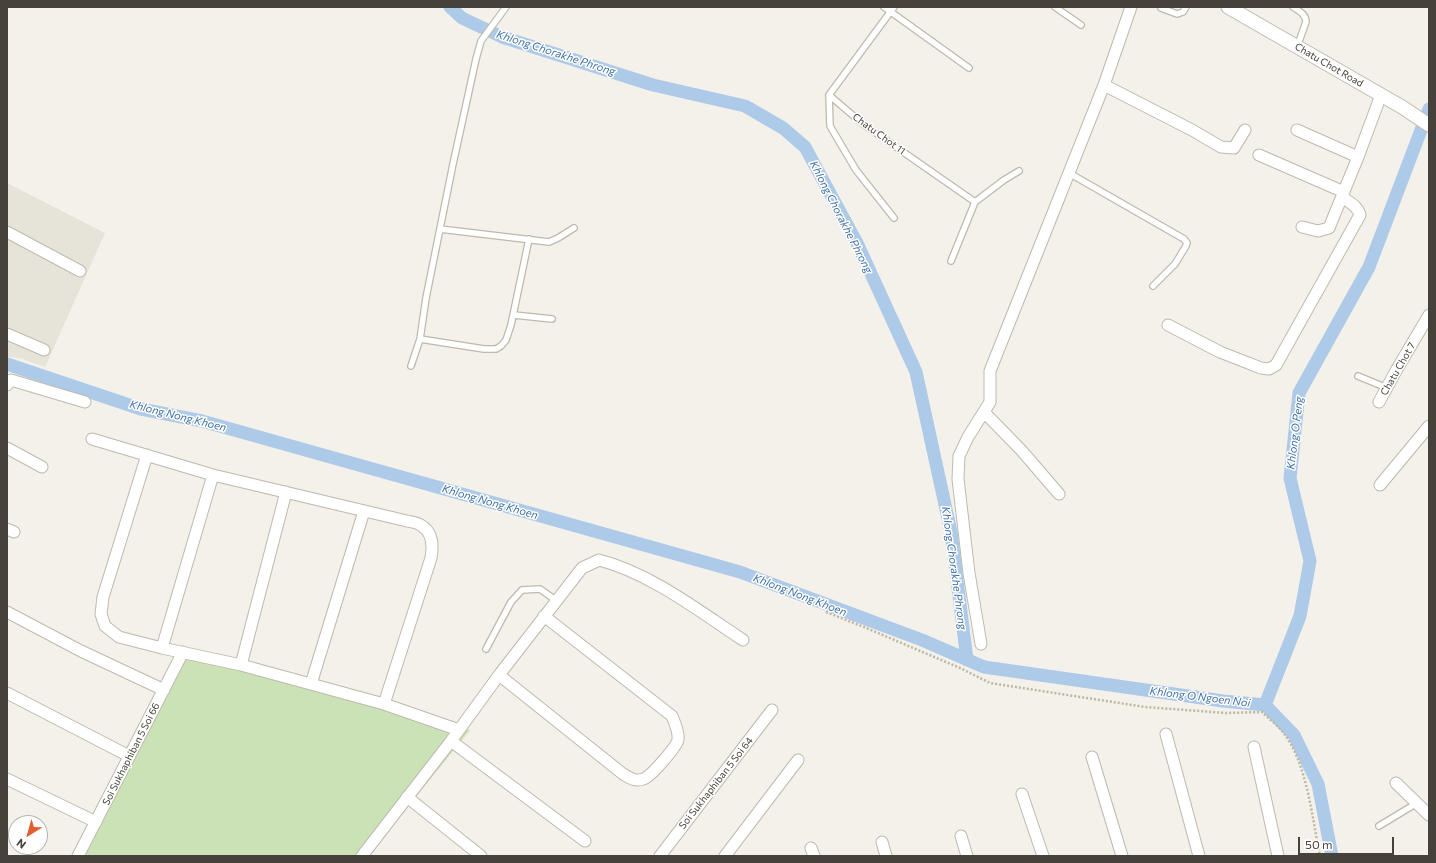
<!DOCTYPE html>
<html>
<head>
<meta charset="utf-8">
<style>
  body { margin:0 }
  #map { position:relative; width:1436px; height:863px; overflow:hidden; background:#f3f1ea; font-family:Commissioner,sans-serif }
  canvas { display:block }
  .frame { position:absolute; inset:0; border:8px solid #464239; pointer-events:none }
  .north { position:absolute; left:8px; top:815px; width:40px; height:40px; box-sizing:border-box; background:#fff; border:1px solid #b5b3b0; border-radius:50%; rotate:217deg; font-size:11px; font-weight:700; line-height:16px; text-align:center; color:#464239 }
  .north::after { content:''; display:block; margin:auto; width:14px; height:18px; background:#e25f32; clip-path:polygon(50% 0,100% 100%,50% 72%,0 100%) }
  .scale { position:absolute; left:1298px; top:837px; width:96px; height:18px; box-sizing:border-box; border:2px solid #464239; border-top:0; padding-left:5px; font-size:12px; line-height:14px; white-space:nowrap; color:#464239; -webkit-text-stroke:3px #fff; paint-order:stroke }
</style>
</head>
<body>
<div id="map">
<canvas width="1436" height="863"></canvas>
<div class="frame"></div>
<div class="north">N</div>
<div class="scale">50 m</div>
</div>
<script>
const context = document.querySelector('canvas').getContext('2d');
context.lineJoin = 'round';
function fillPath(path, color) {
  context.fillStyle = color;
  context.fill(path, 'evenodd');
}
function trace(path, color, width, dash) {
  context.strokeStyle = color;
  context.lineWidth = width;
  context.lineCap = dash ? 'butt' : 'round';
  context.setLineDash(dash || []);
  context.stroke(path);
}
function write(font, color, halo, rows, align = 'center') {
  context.font = font + ' Commissioner,sans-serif';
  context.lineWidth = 3;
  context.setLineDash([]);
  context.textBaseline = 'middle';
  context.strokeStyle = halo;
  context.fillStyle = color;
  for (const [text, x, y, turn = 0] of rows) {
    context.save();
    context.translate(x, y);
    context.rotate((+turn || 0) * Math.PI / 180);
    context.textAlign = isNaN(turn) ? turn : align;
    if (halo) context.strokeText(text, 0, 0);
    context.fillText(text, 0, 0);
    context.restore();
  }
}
fillPath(new Path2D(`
  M7 183 105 233 45 367 20 358 7 357Z`), '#e6e3d9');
fillPath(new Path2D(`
  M186 654 470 730 368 856H79Z`), '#cbe2b7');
trace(new Path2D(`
  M450 7 462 18 502 37 653 85 745 106 783 128 805 147 857 243 916 372 951 532 967 660
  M7 364 141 409 202 421 740 572 922 640 984 667 1223 701 1265 705 1294 735 1318 784 1332 856
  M1265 705 1300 616 1310 561 1290 478 1299 393 1369 267 1429 109`), '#adcae8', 13);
const service = new Path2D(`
  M884 7 969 68
  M894 7 829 95 863 124 975 202 1004 180 1019 171
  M1055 7 1081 25
  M1293 7C1299 11 1306 14 1306 22L1297 47
  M1161 8 1177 14 1183 12 1186 7
  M829 95 830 126 856 170 894 218
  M1069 173 1184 239 1187 243 1186 246 1175 264 1153 286
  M440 229 549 242 558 238 574 228
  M951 261 975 202
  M514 315 552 319
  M420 339 484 349H496L501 346 506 340 511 325 529 239
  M411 366 420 339 426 298 453 164 476 59 481 41 506 7
  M1358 376 1387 388
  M486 649 511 602 522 590 540 589 557 601
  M1379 826 1417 803`);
const minor = new Path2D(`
  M1104 85 1192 130 1221 147 1234 148 1245 130
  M1297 130 1358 157
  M1259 155 1344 192
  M1302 227 1318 231 1329 228 1358 157 1381 95
  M7 232 80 271
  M1168 325 1220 352 1243 361 1261 368 1269 369 1276 365 1360 215C1358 206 1349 202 1342 197
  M7 334 44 350
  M7 385 11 380 85 402
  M1379 402 1397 369 1429 315
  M984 412 1022 451 1059 494
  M92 439 213 475 407 521C412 522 419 523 422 526 433 533 433 547 431 558L384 704
  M7 448 42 467
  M147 455 103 597 101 614 105 626 119 637 162 648 241 665 384 704 459 730
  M1380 485 1429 426
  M7 529 14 532
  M7 612 81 651 164 690
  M981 644 969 573 958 479 959 456 968 437 990 402V371L1104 85 1131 7
  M162 648 213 475
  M241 665 286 492
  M499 675 623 774C630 778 635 782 643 779 651 777 676 747 678 740 679 731 675 724 672 716L544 616
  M311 684 364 511
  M7 693 129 756
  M1166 734 1199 856
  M451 741 585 841
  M1254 747 1278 856
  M1092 757 1122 856
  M7 779 96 822
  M1396 783 1429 815
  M1022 794 1043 856
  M407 797 481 856
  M961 836 967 856
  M882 842 886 856
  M811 848 814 856
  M78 856 183 652
  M362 856 451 741 499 675 582 568 599 560C650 573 699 611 743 640
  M660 856 772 710
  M725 856 798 760`);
const tertiary = new Path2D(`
  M1228 7 1402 107 1429 125`);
trace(service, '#bdbaad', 8);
trace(minor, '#bdbaad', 13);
trace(tertiary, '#bdbaad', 15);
trace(new Path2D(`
  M826 612 864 627 960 668 990 683 1145 707 1226 713 1262 712C1268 718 1276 724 1282 731 1307 761 1312 818 1320 856`), '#beb6a0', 2.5, [2, 2]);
trace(service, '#fff', 5.5);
trace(minor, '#fff', 11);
trace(tertiary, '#fff', 13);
write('10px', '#464239', '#fff', [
  ["Chatu Chot Road",1329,65,30],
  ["Chatu Chot 11",879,134,36],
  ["Chatu Chot 7",1398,369,-60],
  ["Soi Sukhaphiban 5 Soi 66",131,754,-63],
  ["Soi Sukhaphiban 5 Soi 64",716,783,-52]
]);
write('italic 11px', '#3e6fa6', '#fff', [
  ["Khlong Chorakhe Phrong",556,53,18],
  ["Khlong Chorakhe Phrong",841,217,63],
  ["Khlong Nong Khoen",178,416,14],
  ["Khlong O Peng",1295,433,-83],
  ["Khlong Nong Khoen",490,502,16],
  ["Khlong Chorakhe Phrong",954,568,82],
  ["Khlong Nong Khoen",800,595,21],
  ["Khlong O Ngoen Noi",1200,697,7]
]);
</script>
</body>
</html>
